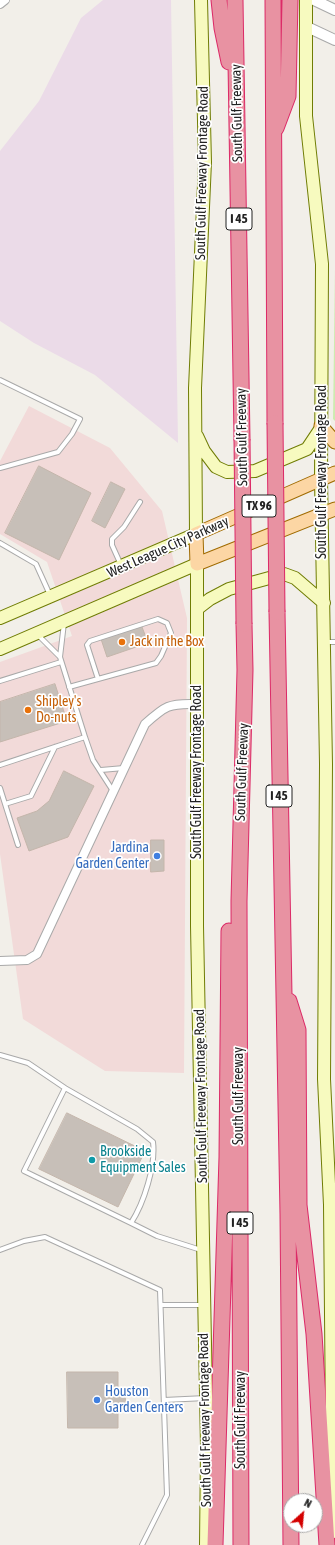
<!DOCTYPE html>
<html>
<head>
<meta charset="utf-8">
<style>
  body { margin:0 }
  #map { position:relative; width:335px; height:1545px; overflow:hidden; background:#f2efe9; font-family:"Asap Condensed",sans-serif }
  canvas { display:block }
  .north { position:absolute; left:283px; top:1493px; width:40px; height:40px; box-sizing:border-box; background:#fff; border:1px solid #a7a7a7; border-radius:50%; rotate:27deg; font-size:11px; font-weight:700; line-height:16px; text-align:center; color:#222 }
  .north::after { content:''; display:block; margin:auto; width:14px; height:18px; background:#d40000; clip-path:polygon(50% 0,100% 100%,50% 72%,0 100%) }
</style>
</head>
<body>
<div id="map">
<canvas width="335" height="1545"></canvas>
<div class="north">N</div>
</div>
<script>
const context = document.querySelector('canvas').getContext('2d');
context.lineJoin = 'round';
function fillPath(path, color) {
  context.fillStyle = color;
  context.fill(path, 'evenodd');
}
function trace(path, color, width, dash) {
  context.strokeStyle = color;
  context.lineWidth = width;
  context.lineCap = dash ? 'butt' : 'round';
  context.setLineDash(dash || []);
  context.stroke(path);
}
function write(font, color, halo, rows, align = 'center') {
  context.font = font + ' "Asap Condensed",sans-serif';
  context.lineWidth = 3.5;
  context.setLineDash([]);
  context.textBaseline = 'middle';
  context.strokeStyle = halo;
  context.fillStyle = color;
  for (const [text, x, y, turn = 0] of rows) {
    context.save();
    context.translate(x, y);
    context.rotate((+turn || 0) * Math.PI / 180);
    context.textAlign = isNaN(turn) ? turn : align;
    if (halo) context.strokeText(text, 0, 0);
    context.fillText(text, 0, 0);
    context.restore();
  }
}
fillPath(new Path2D(`
  M29 406 110 448 162 511 187 618 184 1073 105 1071 23 1019 0 854V662L72 636 47 562 0 534V461Z`), '#f2dad9');
fillPath(new Path2D(`
  M103 0H171L178 443 95 375 34 343 0 321V151L39 101 81 18Z`), '#ebdbe8');
fillPath(new Path2D(`
  M335 268V421L333 419Z`), '#cdebb0');
const building = new Path2D(`
  M39 466 91 493 59 560 5 533Z
  M111 482 125 489 105 528 92 521Z
  M142 627 147 640 138 644 139 646 107 657 101 639Z
  M55 684 67 721 0 742V702Z
  M64 771 94 786 68 837 29 851 17 818 37 811 49 801Z
  M151 840H164V871L151 872Z
  M67 1113 145 1151 118 1207 39 1169Z
  M67 1372H118V1396H125L126 1404H118V1428H68Z`);
fillPath(building, '#c7bfb8');
trace(building, '#c4b6ab', 1);
const service = new Path2D(`
  M0 380 80 419 72 434 58 452 0 468
  M0 543 36 564 50 595
  M121 565 112 545V539L124 527 140 502
  M37 634 60 657
  M326 642H335
  M0 681 61 662
  M69 687 156 663 161 656 171 633 167 623 158 619 90 641 87 645 98 679
  M85 737 93 760 113 791
  M0 765 85 737 60 657 64 623
  M101 770 124 768
  M0 788 18 845
  M5 804 31 796 55 747
  M0 1055 28 1063 65 1088
  M131 1223 24 1171 65 1088 137 1129 153 1142C156 1165 144 1203 131 1223L157 1236 201 1250
  M0 1250 24 1241 45 1237 160 1290 167 1495 142 1545
  M161 1305H203
  M164 1400 206 1398`);
const minor = new Path2D(`
  M0 4 5 0
  M0 961 27 960 37 954 145 724C165 706 169 703 196 704`);
const tertiary = new Path2D(`
  M314 0 335 10
  M305 26 335 40`);
const secondary = new Path2D(`
  M306 0V116L322 264 321 479 326 764 324 1079 330 1205 333 1532
  M197 436 204 451 216 467 227 472 255 471 307 449 321 428
  M197 609 210 599 229 589 284 574 295 578 324 603
  M0 618 196 534 195 388 205 162 201 0
  M0 649 197 564V926L207 1447 206 1545`);
const primary = new Path2D(`
  M321 426 335 442
  M335 473 196 534 197 564 335 509`);
const motorway = new Path2D(`
  M219 0 222 28 229 62
  M235 0 242 439
  M273 0 275 423
  M276 128 288 96 290 0
  M277 612 288 1214 291 1545
  M289 1001 298 1030 299 1205 314 1334 327 1545
  M215 1545 227 1157 229 931
  M241 1545 239 901 245 670 244 624`);
trace(service, '#a9a9a9', 6);
trace(minor, '#a9a9a9', 10);
trace(tertiary, '#a9a9a9', 12);
trace(secondary, '#707d05', 14);
trace(primary, '#a06b00', 15);
trace(motorway, '#dc2a67', 17);
trace(service, '#fff', 4);
trace(minor, '#fff', 8);
trace(tertiary, '#fff', 10);
trace(secondary, '#f7fabf', 12);
trace(primary, '#fcd6a4', 13);
trace(motorway, '#e892a2', 15);
const motorwayBridge = new Path2D(`
  M275 423 277 612
  M242 439 244 624`);
trace(motorwayBridge, '#dc2a67', 17, []);
trace(motorwayBridge, '#e892a2', 15);
for (const [x, y, r, color] of [
  [122,642,4,"#e8710a"],
  [28,710,4,"#e8710a"],
  [157,856,4,"#3f7fe0"],
  [92,1160,4,"#0f9aa8"],
  [97,1400,4,"#3f7fe0"]
]) {
  const dot = new Path2D();
  dot.arc(x, y, r, 0, 2 * Math.PI);
  context.fillStyle = color;
  context.fill(dot);
  trace(dot, '#fff', 1.5);
}
for (const [x, y, w] of [
  [239,219,26],
  [259,506,34],
  [279,796,26],
  [240,1223,26]
]) {
  const box = new Path2D();
  box.roundRect(x - w / 2, y - 11, w, 22, 3);
  context.fillStyle = '#fff';
  context.fill(box);
  trace(box, '#222', 1);
}
write('bold 13px', '#222', null, [
  ["I 45",239,219],
  ["TX 96",259,506],
  ["I 45",279,796],
  ["I 45",240,1223]
]);
write('14px', '#222', '#fff', [
  ["South Gulf Freeway",237,113,-91],
  ["South Gulf Freeway Frontage Road",202,173,-89],
  ["South Gulf Freeway",242,437,-91],
  ["South Gulf Freeway Frontage Road",322,472,-90],
  ["West League City Parkway",168,547,-24],
  ["South Gulf Freeway Frontage Road",197,772,-90],
  ["South Gulf Freeway",242,772,-88],
  ["South Gulf Freeway Frontage Road",201,1096,-91],
  ["South Gulf Freeway",239,1096,-90],
  ["South Gulf Freeway Frontage Road",205,1420,-91],
  ["South Gulf Freeway",241,1420,-90]
]);
write('14px', '#c56008', '#fff', [
  ["Jack in the Box",130,642],
  ["Shipley's",36,702],
  ["Do-nuts",36,718]
], 'left');
write('14px', '#366cbe', '#fff', [
  ["Jardina",149,848],
  ["Garden Center",149,864],
  ["Houston",105,1392,"left"],
  ["Garden Centers",105,1408,"left"]
], 'right');
write('14px', '#0d838f', '#fff', [
  ["Brookside",100,1152],
  ["Equipment Sales",100,1168]
], 'left');
</script>
</body>
</html>
